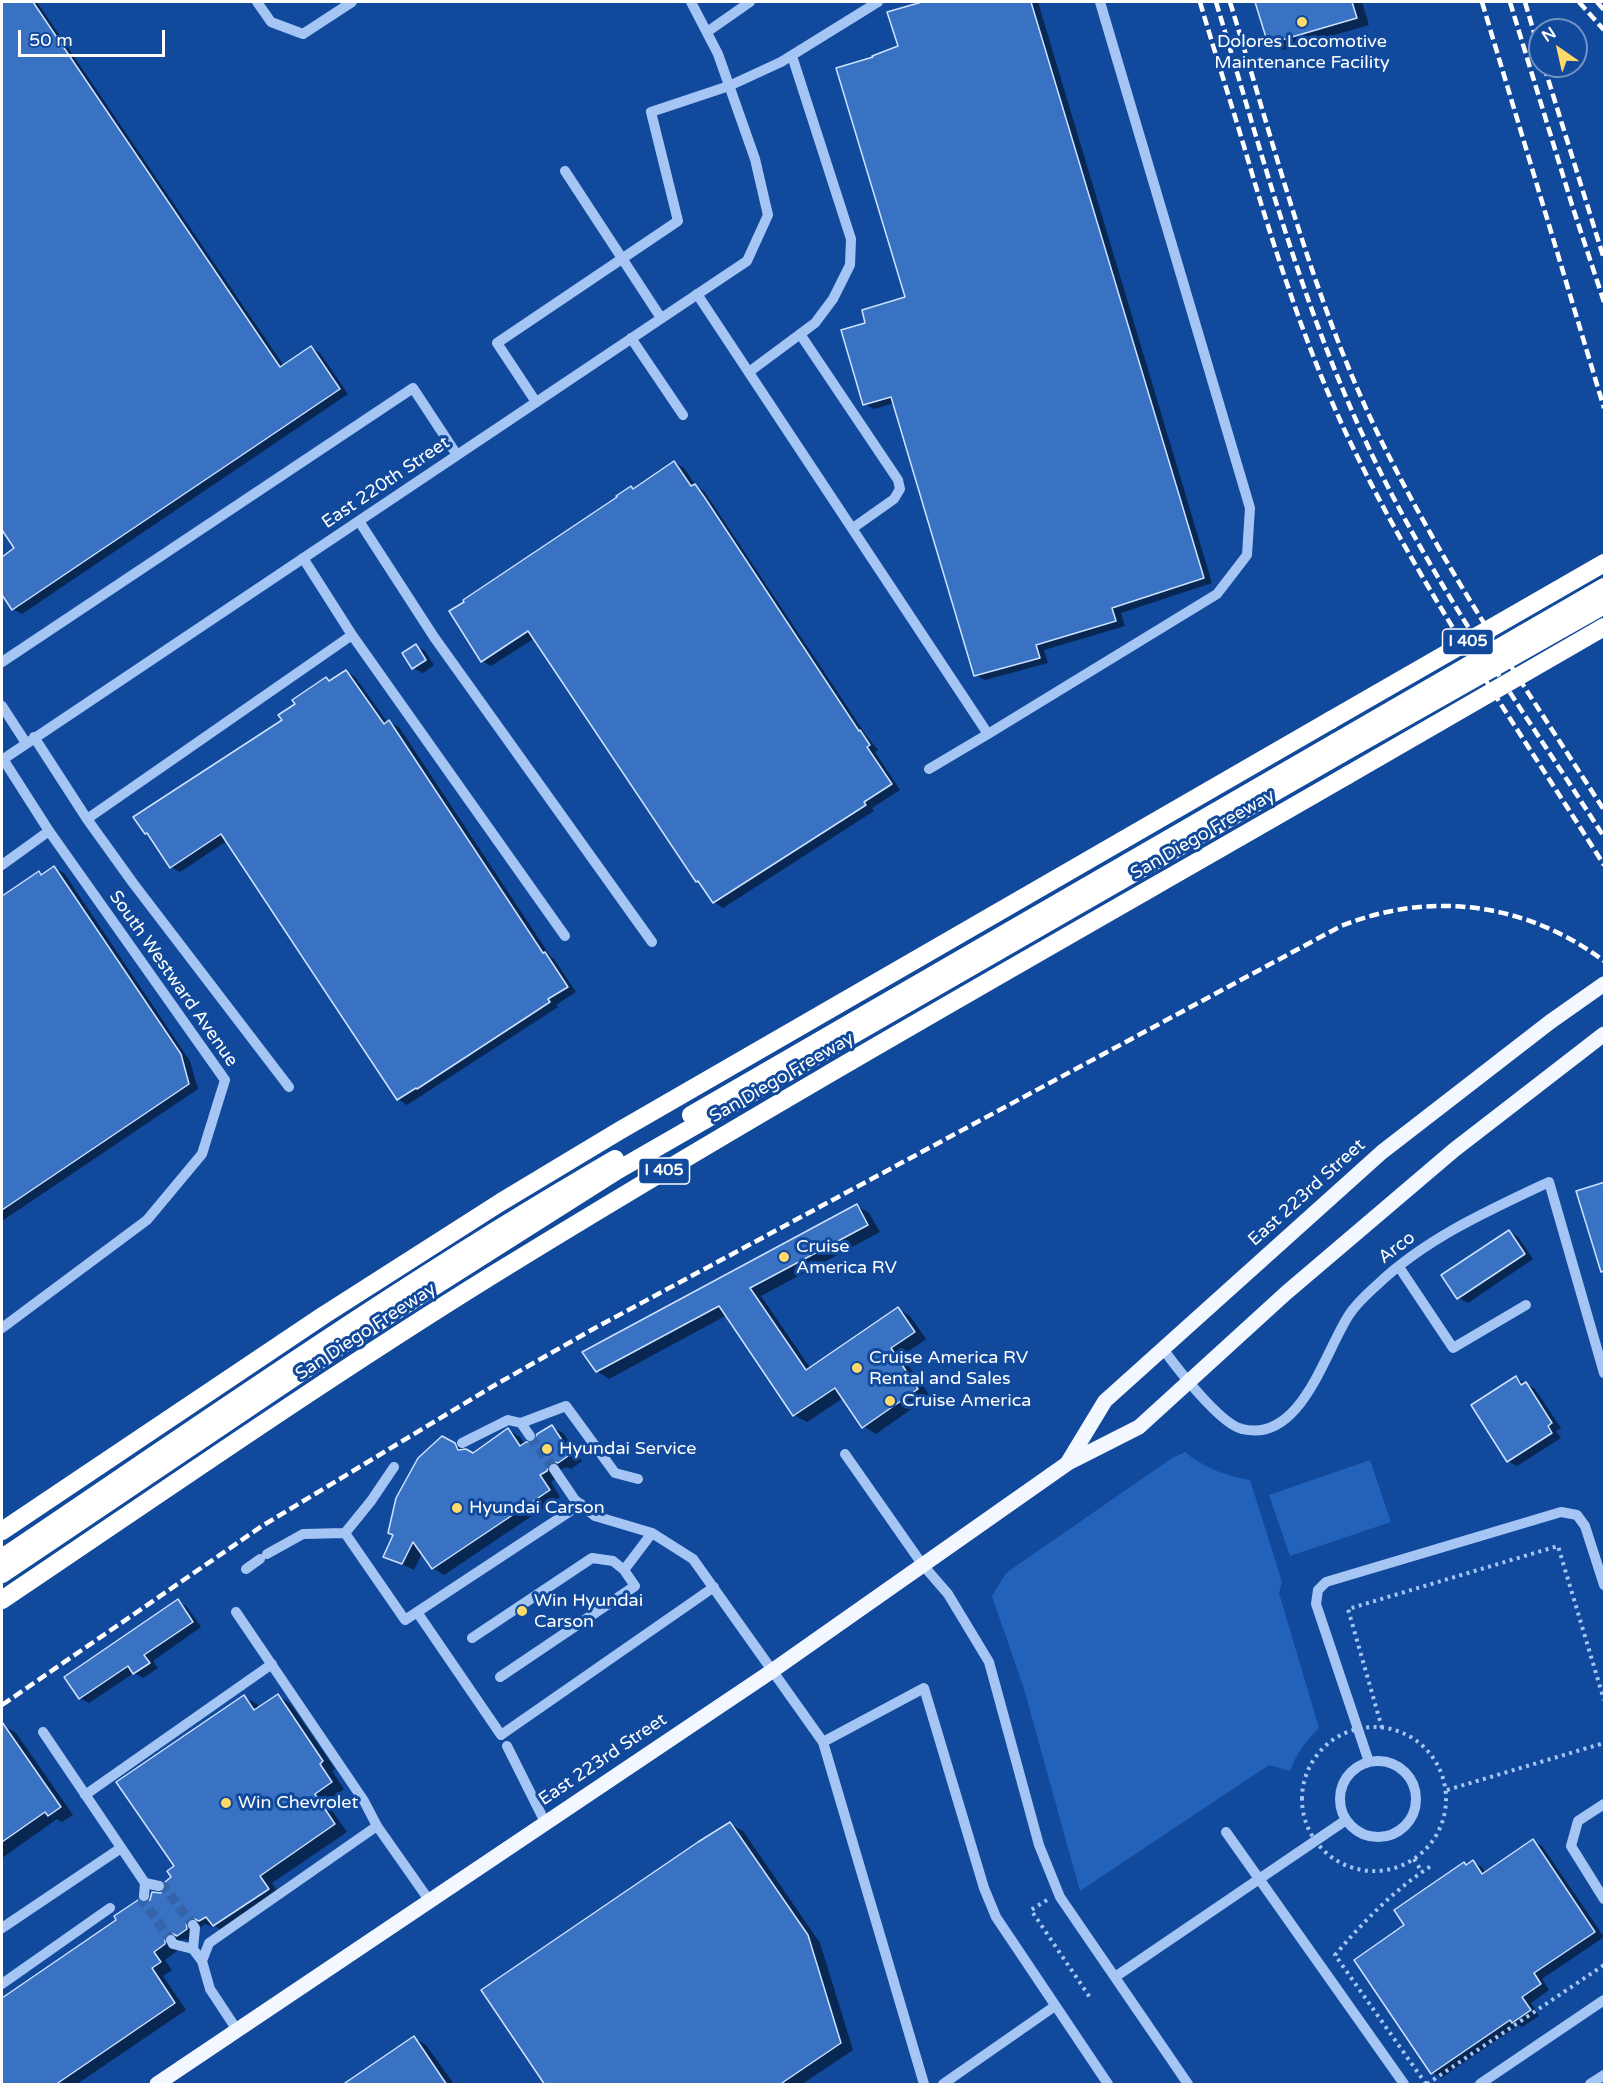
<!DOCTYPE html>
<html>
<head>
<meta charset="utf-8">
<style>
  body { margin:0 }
  #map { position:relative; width:1606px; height:2086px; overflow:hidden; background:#11499c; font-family:"Varela Round",sans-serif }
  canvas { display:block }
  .frame { position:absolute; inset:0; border:3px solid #fff; pointer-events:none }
  .north { position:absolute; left:1528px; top:18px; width:60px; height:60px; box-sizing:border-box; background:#11499c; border:2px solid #7092c4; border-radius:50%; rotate:326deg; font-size:16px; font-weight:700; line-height:24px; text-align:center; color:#fff }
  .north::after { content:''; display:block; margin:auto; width:21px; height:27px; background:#ffd969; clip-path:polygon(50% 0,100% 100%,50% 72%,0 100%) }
  .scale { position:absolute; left:18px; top:30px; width:147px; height:27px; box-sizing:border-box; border:3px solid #fff; border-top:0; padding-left:8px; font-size:18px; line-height:21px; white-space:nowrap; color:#fff; -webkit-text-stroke:4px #11499c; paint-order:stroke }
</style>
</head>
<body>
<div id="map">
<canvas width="1606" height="2086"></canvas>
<div class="frame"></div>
<div class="north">N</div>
<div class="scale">50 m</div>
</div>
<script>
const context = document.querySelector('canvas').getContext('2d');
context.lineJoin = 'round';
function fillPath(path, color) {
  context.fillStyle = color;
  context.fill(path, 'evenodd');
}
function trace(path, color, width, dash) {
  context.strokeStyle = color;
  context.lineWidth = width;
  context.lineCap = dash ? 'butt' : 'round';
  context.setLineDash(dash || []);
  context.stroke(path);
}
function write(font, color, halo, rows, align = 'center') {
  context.font = font + ' "Varela Round",sans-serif';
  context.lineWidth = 6;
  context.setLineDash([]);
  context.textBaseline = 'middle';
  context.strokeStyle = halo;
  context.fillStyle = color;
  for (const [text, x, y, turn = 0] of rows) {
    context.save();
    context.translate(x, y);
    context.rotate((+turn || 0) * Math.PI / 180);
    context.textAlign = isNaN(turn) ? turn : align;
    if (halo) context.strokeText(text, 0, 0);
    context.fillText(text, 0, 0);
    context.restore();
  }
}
fillPath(new Path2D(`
  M1185 1452C1204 1468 1226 1476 1250 1480L1282 1582 1279 1593 1319 1728C1306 1741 1296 1754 1290 1771L1269 1765 1080 1891 1024 1689 992 1596 1006 1573 1172 1458Z
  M1370 1460 1391 1522 1290 1556 1269 1495Z`), '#2362ba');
fillPath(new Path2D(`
  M2 2H37L284 366 311 347 320 353 348 394 22 614 13 609 2 592V559L16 549 2 527Z
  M929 2H1038L1212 583 1121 613 1125 626 1044 650 1048 663 985 680 976 675 894 403 874 409 865 404 867 324 907 298 875 58 900 47 889 13Z
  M1257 2H1362L1369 25 1282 50 1269 43Z
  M674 462 684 468 696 486 704 491 866 735 878 750 875 752 900 790 872 808 874 811 723 908 714 902 702 884 697 881 535 638 491 666 482 661 619 497 631 487 634 489Z
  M416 646 425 651 434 665 423 673 413 668Z
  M346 671 355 677 388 723 389 722 399 727 551 957 554 959 576 992 556 1005 558 1007 407 1105 398 1099 227 841 180 872 171 867 151 836 146 833 284 720 297 704 326 679 331 681Z
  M54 868 64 873 190 1061 198 1089 2 1221V904L39 873 43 875Z
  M857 1206 869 1213 880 1232 761 1296 811 1369 898 1309 910 1316 926 1339 902 1356 930 1396 876 1434 863 1426 843 1398 807 1422 794 1415 727 1315 609 1379 597 1371Z
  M1509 1231 1518 1237 1533 1259 1468 1303 1459 1298Z
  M1516 1378 1535 1389 1561 1428 1556 1431 1561 1438 1517 1466 1508 1461Z
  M552 1427 563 1433 582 1461 571 1469 567 1467 561 1469 558 1477 551 1482 560 1497 444 1575 433 1568 422 1553 414 1570 385 1556 442 1438 473 1454 508 1430 520 1437 525 1444H535Z
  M178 1601 187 1607 201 1627 153 1661 158 1668 143 1678 134 1673 89 1703 80 1698Z
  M278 1696 290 1703 335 1769 332 1771 344 1789 326 1802 347 1832 272 1883 280 1896 226 1933 215 1926 213 1927 205 1924 198 1929 191 1942 185 1939 177 1942V1951L165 1960 172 1970 163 1976 186 2010 77 2084H2V2000L118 1920 165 1893 173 1878 244 1697 257 1704 260 1708Z
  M4 1726 16 1733 73 1815 62 1822 57 1819 2 1858V1727Z
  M730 1824 743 1831 820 1943 853 2050 802 2084H546Z
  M1533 1841 1542 1846 1604 1937 1542 1979 1549 1990 1531 2003 1539 2016 1522 2027 1519 2025 1441 2078 1432 2072 1407 1926 1473 1862 1482 1867 1486 1873Z
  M414 2038 426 2045 454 2084H345Z`), '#0007');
const building = new Path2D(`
  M2 2H33L280 367 311 346 340 389 12 610 2 595V557L14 548 2 530Z
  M922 2H1031L1204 578 1112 608 1116 621 1036 645 1040 658 974 676 891 397 863 405 841 330 865 323 862 310 905 297 836 68 873 57 872 56 898 46 887 12Z
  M1255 2H1352L1357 18 1268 44Z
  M674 461 691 486 695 484 705 498 859 731 860 730 870 745 867 747 892 784 864 802 866 805 713 903 698 881 696 882 528 631 481 662 449 611 464 602 463 600 617 497 616 496 631 486 633 489Z
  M416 644 426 660 412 669 402 653Z
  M346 670 384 724 389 720 543 953 545 952 568 987 548 999 550 1002 417 1089 416 1088 397 1100 221 834 170 868 147 833 145 834 133 817 282 720 278 715 295 704 292 700 326 677 329 681Z
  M54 866 181 1054 189 1084 2 1210V896L39 871 41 875Z
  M1605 1182V1271L1601 1272 1576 1191Z
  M857 1204 868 1225 750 1288 806 1370 898 1307 915 1332 891 1348 918 1389 862 1428 835 1388 793 1416 719 1306 596 1372 582 1352Z
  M1509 1230 1525 1254 1457 1299 1441 1275Z
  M1516 1376 1521 1385 1526 1382 1552 1423 1548 1426 1552 1433 1507 1462 1471 1405Z
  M552 1425 571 1454 558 1463 554 1462 549 1463 547 1471 540 1475 550 1490 432 1569 413 1542 402 1564 383 1557 393 1535 388 1533 396 1498 418 1458 442 1436 455 1443 458 1450 466 1449 473 1453 508 1428 520 1446 526 1442H534L537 1434Z
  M178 1599 193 1622 144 1655 150 1663 133 1674 128 1666 79 1699 64 1677Z
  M278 1694 323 1761 320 1764 332 1782 315 1794 335 1824 260 1876 269 1889 213 1926 206 1917 199 1921 192 1918 186 1922 187 1929 177 1936 171 1933 165 1935V1944L154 1952 161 1962 152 1968 175 2003 55 2085H2V1998L116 1920 114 1916 138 1900 143 1903H147L150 1900 152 1892 161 1893 164 1891 166 1887 165 1882 171 1877 167 1871 174 1866 116 1782 244 1695 254 1710Z
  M2 1722 61 1807 48 1816 45 1812 2 1842Z
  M730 1822 808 1935 841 2043 779 2085H545L481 1990 698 1842Z
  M1533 1839 1595 1932 1534 1973 1541 1984 1522 1997 1531 2010 1512 2023 1510 2020 1431 2074 1354 1960 1404 1925 1394 1910 1464 1862 1466 1865 1473 1860 1482 1874Z
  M414 2036 447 2085H342Z`);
fillPath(building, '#3972c3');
trace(building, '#cee2fe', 1.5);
trace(new Path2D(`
  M530 1436 554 1469
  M159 1886 164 1887 193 1925
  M144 1896 143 1901 171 1940`), '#3564ab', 10, [10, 5]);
trace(new Path2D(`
  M1302 1799a72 72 0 1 1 144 0a72 72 0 1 1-144 0Z
  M1382 1728 1348 1609 1558 1546 1604 1700
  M1447 1790 1604 1743
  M1414 1859 1422 1872
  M1047 1900 1031 1910 1091 1999
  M1426 2084 1335 1955C1364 1921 1394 1890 1431 1866
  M1427 2084 1604 1965`), '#a5c6f5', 4, [3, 4.5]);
trace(new Path2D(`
  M257 2 271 22 303 34 352 2
  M707 32 750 2
  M565 171 661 318
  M697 294 988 734 1217 594 1247 555 1250 508 1100 2
  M800 334 898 480 900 489 894 499 853 528
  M631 338 683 415
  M749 372 815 323 833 299 850 265 851 239 792 56
  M536 402 497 343 678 221 651 112 729 86 781 62 878 2
  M359 521 434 637 652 942
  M352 635 565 936
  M2 662 413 388 457 455
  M2 706 26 743
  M34 737 87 819 352 635 303 558
  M2 760 747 261 768 215 755 159 718 54 691 2
  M929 769 988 734
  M87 819 133 883 289 1087
  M2 865 49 831
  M1399 1267 1453 1348 1526 1305
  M2 1328 147 1220 202 1154 225 1080 49 831 3 759
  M1163 1349C1177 1368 1220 1424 1242 1429 1301 1444 1325 1351 1349 1315 1356 1304 1368 1293 1377 1285 1425 1239 1489 1210 1549 1182L1604 1373
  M521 1423 566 1406 615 1473 638 1479
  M462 1443 508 1420 521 1423 530 1436
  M845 1454 922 1564 948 1594 989 1662 1039 1845 1060 1897 1188 2084
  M394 1467 371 1501 345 1533 405 1620 581 1504
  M554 1469 575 1500 595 1516 652 1533 693 1559 823 1742
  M267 1554 303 1534 345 1533
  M246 1569 260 1559
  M236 1612 364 1801 377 1826 429 1900
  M417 1612 501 1735 714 1587
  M472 1638 592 1558 613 1561 624 1570 652 1533
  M500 1677 635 1586 624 1570
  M43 1732 145 1883 144 1896
  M507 1746 545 1822
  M1340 1799a38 38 0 1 1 76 0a38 38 0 1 1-76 0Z
  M1369 1762 1316 1604 1318 1590 1326 1582 1561 1512 1577 1515 1585 1526 1604 1585
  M85 1795 272 1664
  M1604 1804 1578 1821 1571 1846 1604 1899
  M1226 1832 1404 2084
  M145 1883 159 1886
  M193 1925 195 1928 193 1949
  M2 1928 121 1848
  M171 1940 173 1944 193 1949 202 1961
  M1115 1977 1346 1820
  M2 1984 110 1908
  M237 2030 210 1989 202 1961 209 1943 377 1826
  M924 2084 823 1742 924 1688 984 1888 996 1917 1108 2084
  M943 2084 1055 2006
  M1480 2084 1604 2000
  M1590 2084 1604 2075`), '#a5c6f5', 10);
trace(new Path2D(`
  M1068 1462 1105 1401 1382 1152 1550 1022 1604 984
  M157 2084 772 1671 1068 1463 1139 1427 1286 1293 1454 1150 1604 1034`), '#f3f7ff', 15);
trace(new Path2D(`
  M691 1115 1336 742
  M2 1531 324 1315 501 1202 619 1131 1331 720
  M2 1558C204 1422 404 1281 615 1159
  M2 1574 339 1347 618 1170 1341 754
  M2 1600C164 1491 325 1379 491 1276 773 1102 1062 940 1348 775`), '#fff', 18);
trace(new Path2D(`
  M1200 2C1217 60 1236 118 1253 177 1279 263 1307 349 1345 431 1417 584 1514 722 1604 865
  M1216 2C1261 150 1300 301 1366 442 1431 582 1522 708 1604 837
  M1230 2C1275 147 1312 297 1378 434 1442 566 1525 687 1604 810
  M1482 2 1604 408
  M1510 2 1572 205 1604 302
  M1525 2 1540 53
  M1579 2 1604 30
  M1597 2 1604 10
  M1544 66 1604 259
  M2 1705 262 1526 495 1385 595 1328 1341 926C1431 890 1527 903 1604 961`), '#fff', 4.5, [10, 4.5]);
trace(new Path2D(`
  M1331 720 1604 563
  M1336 742 1604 587
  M1341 754 1604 605
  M1348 775 1604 627`), '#fff', 18);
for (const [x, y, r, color] of [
  [1302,22,6,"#ffd969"],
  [784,1257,6,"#ffd969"],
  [857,1368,6,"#ffd969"],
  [890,1401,6,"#ffd969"],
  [547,1449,6,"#ffd969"],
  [457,1508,6,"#ffd969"],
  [522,1611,6,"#ffd969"],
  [226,1803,6,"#ffd969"]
]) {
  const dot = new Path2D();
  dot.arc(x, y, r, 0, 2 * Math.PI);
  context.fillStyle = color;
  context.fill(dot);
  trace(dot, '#11499c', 2);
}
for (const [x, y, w] of [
  [1468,642,51],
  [664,1171,51]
]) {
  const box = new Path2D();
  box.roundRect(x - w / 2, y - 13, w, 26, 4.5);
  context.fillStyle = '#11499c';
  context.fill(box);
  trace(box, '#fff', 1.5);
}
write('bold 16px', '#fff', null, [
  ["I 405",1468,642],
  ["I 405",664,1171]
]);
write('18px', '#fff', '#11499c', [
  ["Dolores Locomotive",1302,42,"center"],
  ["Maintenance Facility",1302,63,"center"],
  ["Cruise",796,1247],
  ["America RV",796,1268],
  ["Cruise America RV",869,1358],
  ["Rental and Sales",869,1379],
  ["Cruise America",902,1401],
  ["Hyundai Service",559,1449],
  ["Hyundai Carson",469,1508],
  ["Win Hyundai",534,1601],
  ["Carson",534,1622],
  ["Win Chevrolet",238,1803]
], 'left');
write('18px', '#fff', '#11499c', [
  ["East 220th Street",386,483,-34],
  ["San Diego Freeway",1203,835,-30],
  ["South Westward Avenue",173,979,55],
  ["San Diego Freeway",782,1078,-30],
  ["East 223rd Street",1307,1193,-42],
  ["Arco",1397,1248,-37],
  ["San Diego Freeway",366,1332,-33],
  ["East 223rd Street",603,1760,-34]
]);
</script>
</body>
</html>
